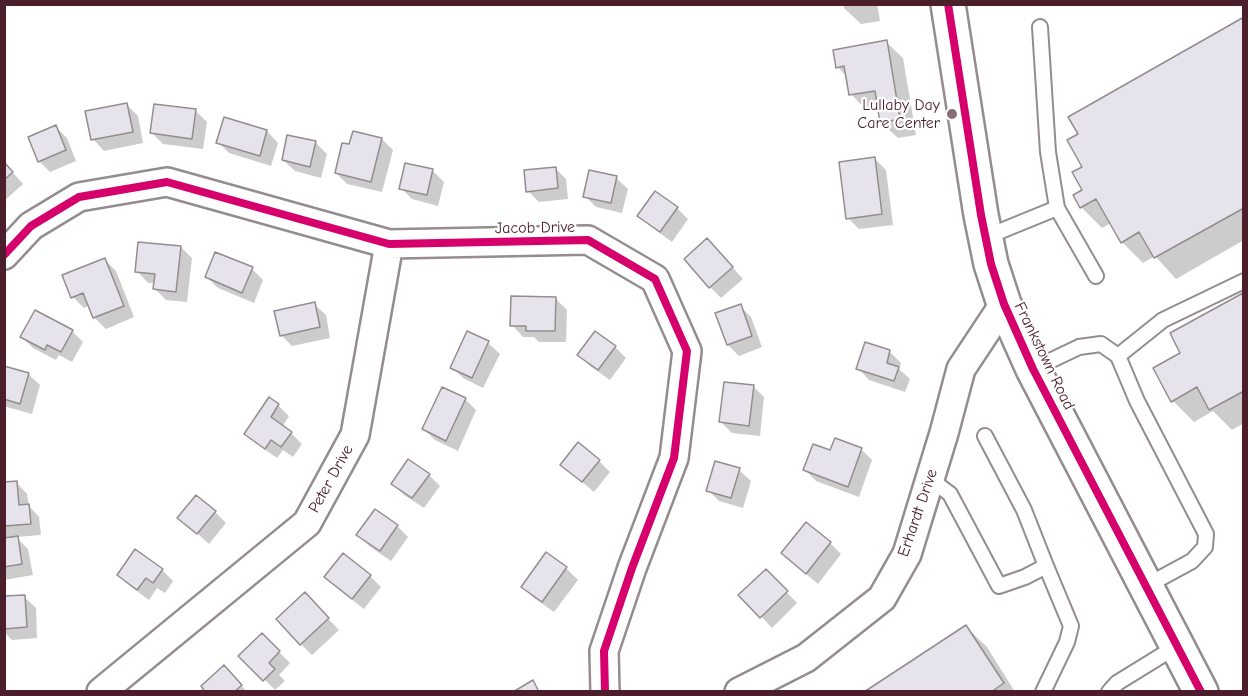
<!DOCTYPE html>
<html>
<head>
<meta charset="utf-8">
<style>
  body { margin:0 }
  #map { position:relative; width:1248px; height:696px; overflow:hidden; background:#fff; font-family:"Comic Neue",sans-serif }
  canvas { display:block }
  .frame { position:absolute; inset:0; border:6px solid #4a1f2b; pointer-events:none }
</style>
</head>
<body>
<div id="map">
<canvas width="1248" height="696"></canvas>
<div class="frame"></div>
</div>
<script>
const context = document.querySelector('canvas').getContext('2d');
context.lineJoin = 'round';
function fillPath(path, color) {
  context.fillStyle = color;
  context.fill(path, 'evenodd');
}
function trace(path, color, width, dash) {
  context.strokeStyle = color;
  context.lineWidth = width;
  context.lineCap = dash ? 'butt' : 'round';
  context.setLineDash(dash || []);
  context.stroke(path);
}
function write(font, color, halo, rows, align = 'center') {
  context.font = font + ' "Comic Neue",sans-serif';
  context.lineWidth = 4.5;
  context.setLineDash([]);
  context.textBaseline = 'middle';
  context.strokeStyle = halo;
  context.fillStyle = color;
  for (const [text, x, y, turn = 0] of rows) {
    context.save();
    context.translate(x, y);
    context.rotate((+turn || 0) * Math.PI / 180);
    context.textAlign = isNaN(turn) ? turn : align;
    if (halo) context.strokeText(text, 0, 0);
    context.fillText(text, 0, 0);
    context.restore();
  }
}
fillPath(new Path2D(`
  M844 4H877L880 21 861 24 844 8Z
  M1244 19V240L1176 279 1155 256 1143 263 1122 242 1111 223 1102 228 1081 207 1084 190V167Z
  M886 42 903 58 916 135 898 138 881 122 879 109 867 111 851 94 847 77 838 67Z
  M127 105 138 116 143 143 104 151 93 139Z
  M196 111 207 122 203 149 163 144 152 133Z
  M225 119 267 131 278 143 271 166 229 153 218 142Z
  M56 127 67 138 76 161 50 172 39 161Z
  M354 132 382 139 393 150 382 192 347 184 336 173 350 146Z
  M289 136 316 143 327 154 321 178 295 171 283 160Z
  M875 159 886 170 893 225 859 229 848 218Z
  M4 163 23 184 4 201Z
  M406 165 433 171 444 182 438 206 412 199 401 188Z
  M555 168 566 179 568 199 539 202 528 191Z
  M616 178 628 189 622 213 596 207 585 196Z
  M677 208 688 219 672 242 650 226 639 215Z
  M181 247 192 258 187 302 166 300 155 289 156 283H148L137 271Z
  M718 251 743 279 721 298 710 287Z
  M105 260 116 271 134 317 106 329 95 318 90 305 84 308 73 297Z
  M252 269 263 280 254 303 218 288 207 277Z
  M1243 295 1244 423 1232 430 1213 411 1194 422 1173 401 1182 353Z
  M556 299 567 310 566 342H539L534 337H523L512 325Z
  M314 304 326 315 330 338 292 346 281 335Z
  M740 306 751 317 762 347 739 356 728 345 717 314Z
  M72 331 83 342 72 362 59 355 56 360 33 348 22 337Z
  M468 333 488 343 500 354 483 388 463 378 452 367Z
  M866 344 890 352 901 363 899 369 910 379 905 392 869 380 858 368Z
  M615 347 626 358 610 380 590 366 579 355Z
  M4 367 28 374 40 385 32 414 7 407 4 405Z
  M753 386 764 397 760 436 732 433 721 422Z
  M270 399 278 405 289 416 282 427 291 433 302 444 293 457 283 450 277 458 257 444 246 433Z
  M465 399 476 410 458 451 435 440 424 429Z
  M861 449 872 460 859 497 816 481 805 470 831 452Z
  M599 461 610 472 594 492 562 465Z
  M739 470 751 481 743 508 719 501 708 490Z
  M429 475 440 486 424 508 404 495 393 484Z
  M16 482 27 494 29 506 39 517 41 535 16 537 28 549 33 575 4 580V484Z
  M215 512 226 523 209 544 180 518Z
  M807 524 830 543 841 554 818 584 794 564 783 553Z
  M397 526 408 537 391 561 369 546 358 535Z
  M546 554 567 569 578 580 554 612 534 598 523 587Z
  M344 555 370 576 381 587 364 609 337 588 326 577Z
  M162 570 173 581 165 593 157 588 149 600 130 586 119 575Z
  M766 571 797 603 772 628 741 595Z
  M24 597 36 608 37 638 12 640 4 632V598Z
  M316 606 339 630 312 655 301 644Z
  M966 627 987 647 1015 692H866Z
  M262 635 290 663 279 675 285 681 275 690 241 656Z
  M235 678 247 692H207Z`), '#0003');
const building = new Path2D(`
  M1244 17V208L1154 258 1139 232 1121 243 1096 199 1080 208 1073 195 1082 190 1072 172 1082 167 1067 140 1078 134 1068 117Z
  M887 40 900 119 880 123 875 91 849 95 844 66 836 68 833 50Z
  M127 103 133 132 91 140 85 111Z
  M154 104 196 109 192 139 150 133Z
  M224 117 267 130 260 156 216 143Z
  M56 125 66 150 38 162 28 137Z
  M353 131 382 138 371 182 335 173 342 143 349 144Z
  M287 135 316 141 310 167 282 160Z
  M875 157 882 214 846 219 839 162Z
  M4 162 13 172 4 180Z
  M405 163 433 169 427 195 399 189Z
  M556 167 558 188 526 192 524 170Z
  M589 170 617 176 611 203 583 197Z
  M655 191 678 207 660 232 637 216Z
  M707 238 733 267 709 288 684 259Z
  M138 242 181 246 176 292 153 289 155 274 135 272Z
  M215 252 253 267 242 293 205 277Z
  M105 258 124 306 93 318 83 293 71 298 62 275Z
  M1243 293 1244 391 1209 410 1197 387 1171 402 1153 368 1180 353 1170 333Z
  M511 296 556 297 555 331H526V326H510Z
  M315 302 320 327 280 336 274 311Z
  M741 304 752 336 727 345 715 313Z
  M35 310 73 330 61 352 47 345 45 350 20 337Z
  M467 331 489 341 472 378 450 368Z
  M595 331 616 346 598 370 577 355Z
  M865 342 890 350 887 363 899 367 894 381 856 369Z
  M4 366 29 373 20 404 4 399Z
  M724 382 754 385 749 426 719 422Z
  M442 387 466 398 446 441 422 429Z
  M269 397 279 404 271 417 292 432 281 447 271 440 265 449 244 434Z
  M835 438 862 448 848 487 803 470 813 444 830 450Z
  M578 442 600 460 582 482 560 465Z
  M408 459 430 474 412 498 391 484Z
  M715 461 740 468 731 498 706 491Z
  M17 481 19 505 29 504 31 524 4 526V482Z
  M196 495 216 511 197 534 177 518Z
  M375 509 398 525 380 551 356 535Z
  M806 522 831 542 806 574 781 553Z
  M18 536 22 564 4 567V538Z
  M135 549 163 569 153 583 146 578 137 590 117 575Z
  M546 552 567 567 542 602 521 587Z
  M343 553 371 575 352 599 324 577Z
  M766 569 788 591 760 618 738 595Z
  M305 592 329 618 300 645 276 619Z
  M25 595 27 627 4 629V596Z
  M966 625 1004 683 991 692H864Z
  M262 633 280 651 269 663 275 669 263 681 238 656Z
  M224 665 242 685 234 692H205L201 686Z
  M533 680 539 692H513Z`);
fillPath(building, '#e6e3ed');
trace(building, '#948c8e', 1.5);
const lane = new Path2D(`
  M1040 27 1048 152 1057 208
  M986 237 1057 208 1096 276
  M1118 356 1163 320 1244 281
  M1033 369 1079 347 1101 344 1118 356 1137 401 1206 534 1205 547 1192 561 1146 586
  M930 479 950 494 999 586 1025 577 1046 566 1024 510 985 436
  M1043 692 1067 642 1071 626 1046 566
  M1109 692 1117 683 1177 646`);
const street = new Path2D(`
  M4 255 31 226 79 197 167 182 389 244 588 240 655 279 687 351 674 458 632 568 604 651 605 692
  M101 692 307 523 355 435 389 244
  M739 692 806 658 882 598 907 554 944 433 961 369 1004 304`);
const primary = new Path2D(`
  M948 4 981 215 991 264 1004 304 1033 369 1201 692`);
trace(lane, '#948c8e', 18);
trace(street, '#948c8e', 32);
trace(primary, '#948c8e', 38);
trace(lane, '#fff', 14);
trace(street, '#fff', 27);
trace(primary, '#fff', 33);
trace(new Path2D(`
  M948 4 981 215 991 264 1004 304 1033 369 1201 692
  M4 255 31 226 79 197 167 182 389 244 588 240 655 279 687 351 674 458 632 568 604 651 605 692`), '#d6006c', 8);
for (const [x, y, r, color] of [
  [952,114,6,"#896d75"]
]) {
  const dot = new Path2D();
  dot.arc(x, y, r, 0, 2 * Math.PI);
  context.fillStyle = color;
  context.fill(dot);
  trace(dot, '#fff', 2);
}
write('16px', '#4a1f2b', '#fff', [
  ["Lullaby Day",940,105],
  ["Care Center",940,123]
], 'right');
write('16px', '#4a1f2b', '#fff', [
  ["Jacob Drive",535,228,-1],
  ["Frankstown Road",1044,356,64],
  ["Peter Drive",331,479,-61],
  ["Erhardt Drive",918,513,-71]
]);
</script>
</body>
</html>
